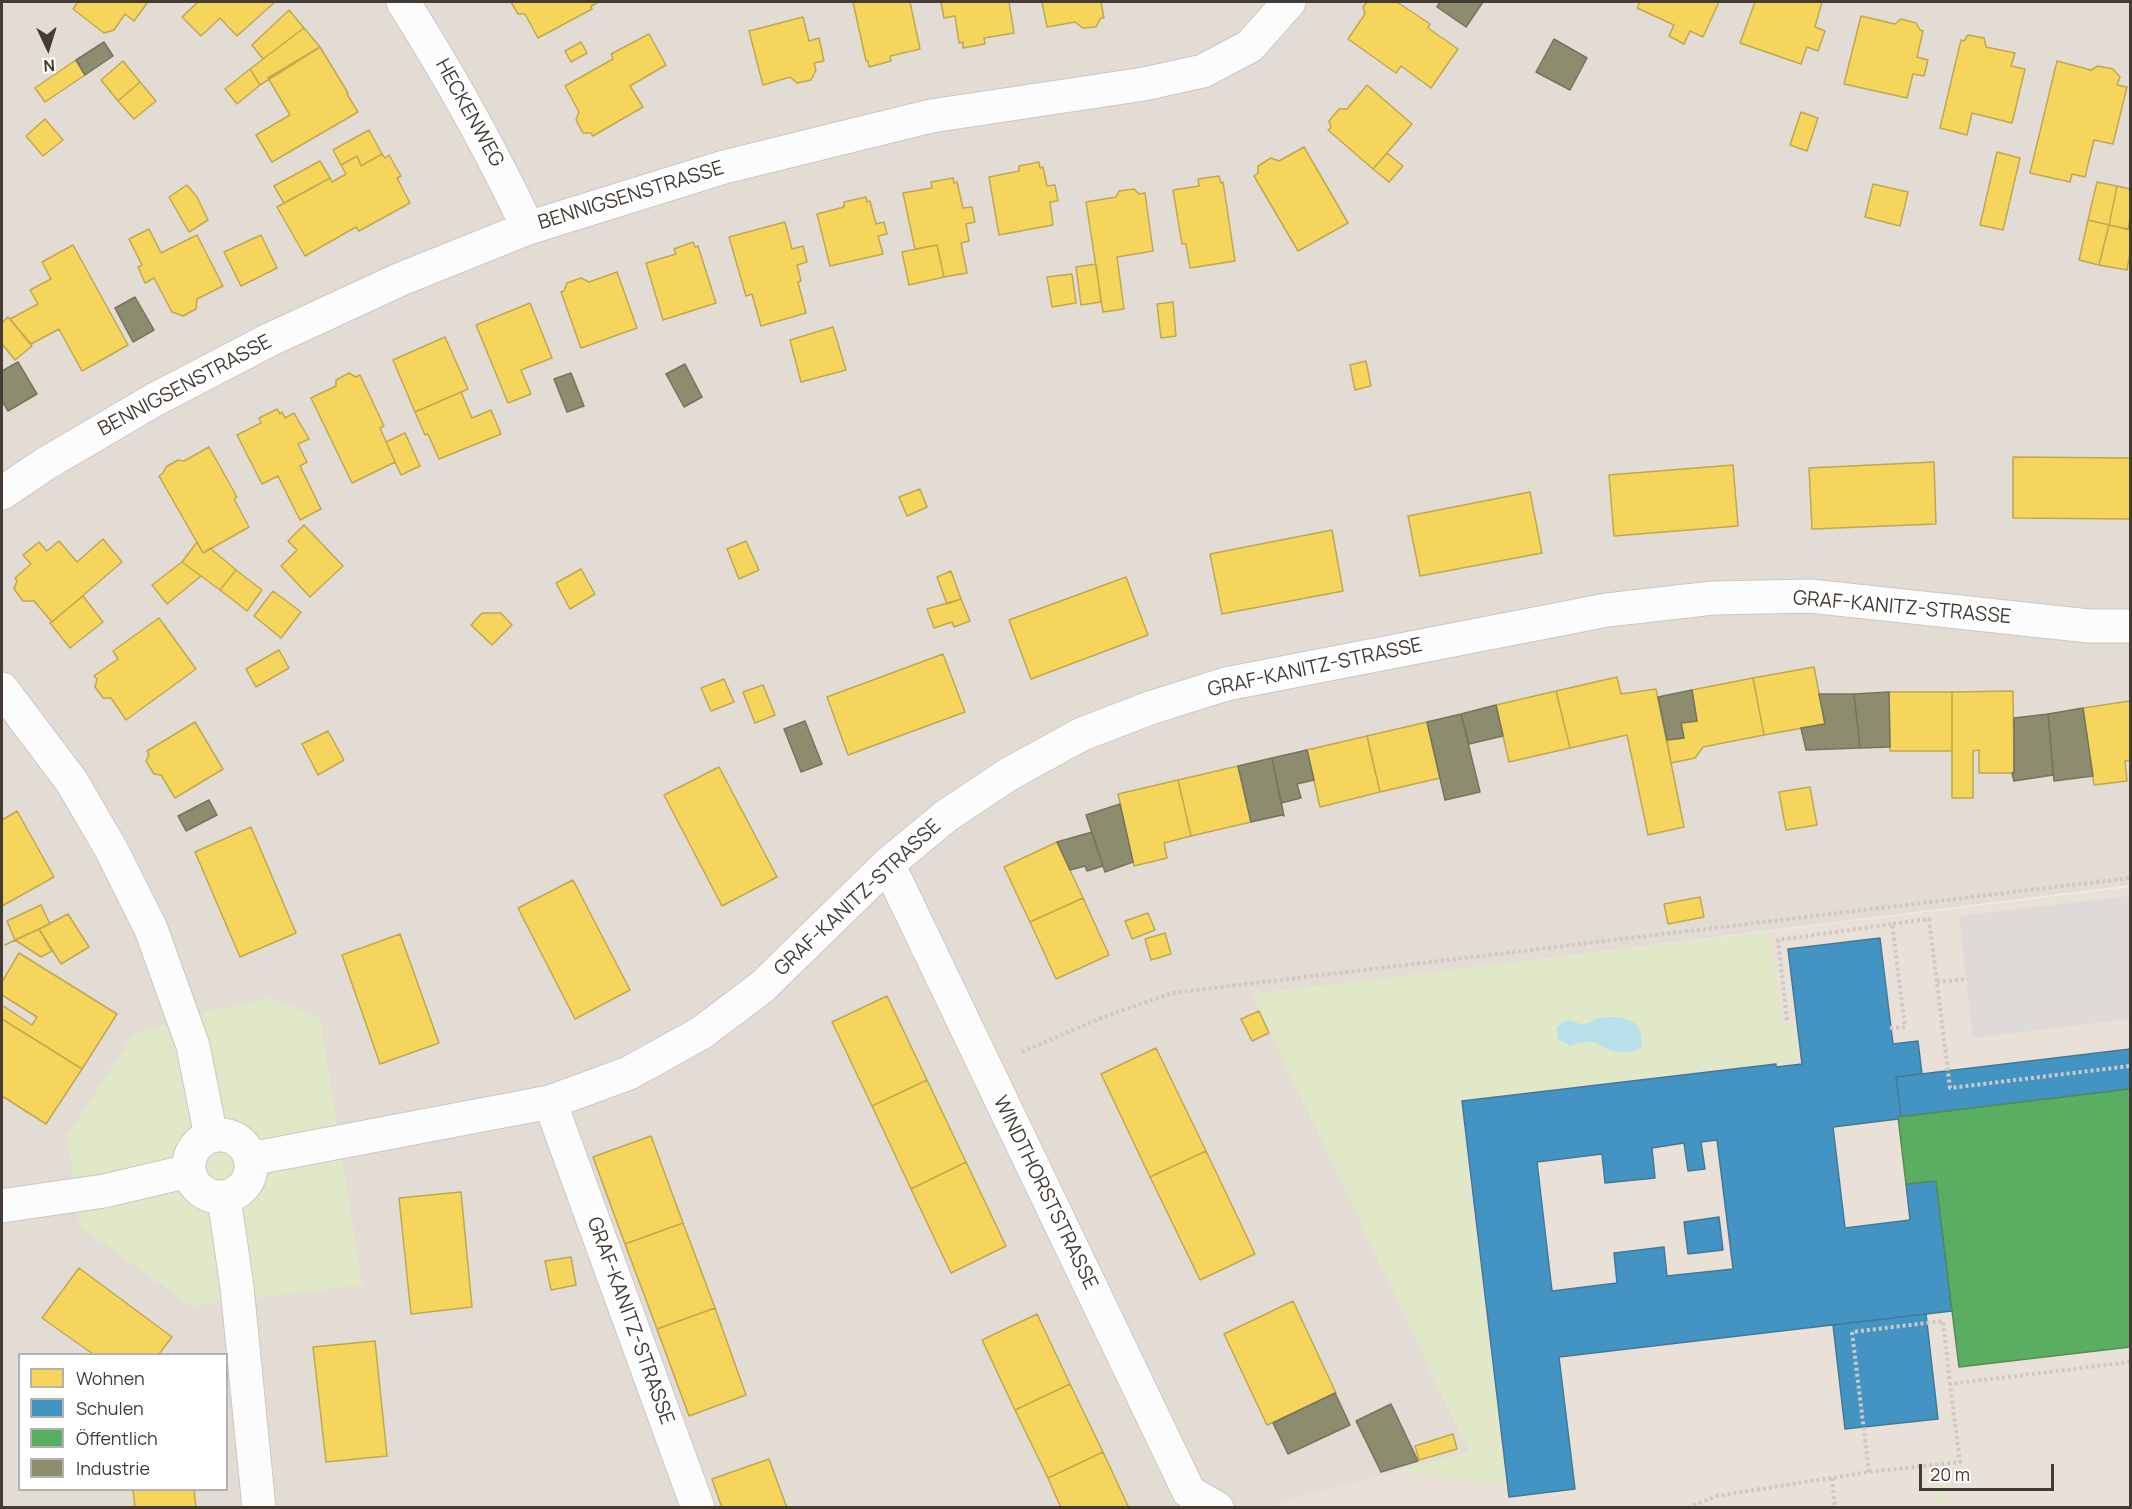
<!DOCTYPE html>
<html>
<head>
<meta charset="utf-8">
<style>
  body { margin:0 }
  #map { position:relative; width:2132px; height:1509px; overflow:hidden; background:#eeebe8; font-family:Manrope,sans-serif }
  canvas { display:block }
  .frame { position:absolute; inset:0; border:3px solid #433b34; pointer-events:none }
  .legend { position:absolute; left:18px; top:1353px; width:210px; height:138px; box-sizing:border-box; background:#fff; border:2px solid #b4b1ae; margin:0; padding:8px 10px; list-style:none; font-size:18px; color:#433b34 }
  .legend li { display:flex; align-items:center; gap:12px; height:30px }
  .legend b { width:30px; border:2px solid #b4b1ae }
  .north { position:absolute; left:18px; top:18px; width:60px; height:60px; -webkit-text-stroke:4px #fff; paint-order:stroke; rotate:176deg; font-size:16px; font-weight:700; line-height:24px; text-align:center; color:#433b34 }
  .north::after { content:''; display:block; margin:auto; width:21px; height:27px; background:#433b34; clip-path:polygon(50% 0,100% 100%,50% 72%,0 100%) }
  .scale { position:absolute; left:1919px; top:1464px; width:135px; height:27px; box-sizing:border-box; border:3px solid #433b34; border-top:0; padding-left:8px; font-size:18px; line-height:21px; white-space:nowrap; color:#433b34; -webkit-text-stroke:4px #fff; paint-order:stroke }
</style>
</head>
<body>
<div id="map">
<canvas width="2132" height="1509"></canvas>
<div class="frame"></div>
<ul class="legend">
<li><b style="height:16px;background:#f6d55c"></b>Wohnen</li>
<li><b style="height:16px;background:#4393c3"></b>Schulen</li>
<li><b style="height:16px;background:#5aae61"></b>Öffentlich</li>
<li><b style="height:16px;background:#8c8c6e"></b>Industrie</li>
</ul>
<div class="north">N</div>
<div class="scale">20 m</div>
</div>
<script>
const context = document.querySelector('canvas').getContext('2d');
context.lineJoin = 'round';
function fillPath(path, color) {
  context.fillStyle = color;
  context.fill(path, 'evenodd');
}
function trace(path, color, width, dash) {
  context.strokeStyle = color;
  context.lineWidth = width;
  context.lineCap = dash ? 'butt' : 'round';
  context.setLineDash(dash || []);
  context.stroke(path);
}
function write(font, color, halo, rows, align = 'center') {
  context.font = font + ' Manrope,sans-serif';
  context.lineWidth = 6;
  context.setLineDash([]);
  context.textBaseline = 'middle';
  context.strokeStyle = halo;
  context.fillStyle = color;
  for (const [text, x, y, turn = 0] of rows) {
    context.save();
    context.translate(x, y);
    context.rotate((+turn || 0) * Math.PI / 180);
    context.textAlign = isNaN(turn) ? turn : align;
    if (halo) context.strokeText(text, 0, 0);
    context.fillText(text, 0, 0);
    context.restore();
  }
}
fillPath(new Path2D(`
  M2 2H2130V885L1253 995 1470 1453 1279 1503 1281 1508H2ZM20 1354H226V1490H20Z`), '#e2dcd5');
fillPath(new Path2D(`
  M2130 887V1507H1281L1278 1502 1470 1452 1252 994Z`), '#e9e1d7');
fillPath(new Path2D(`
  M1770 932 1781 1026 1795 1025 1798 1060 1459 1100 1506 1486 1399 1470 1470 1452 1252 994Z
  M269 998 320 1017 362 1285 191 1306 80 1227 67 1135 133 1035 206 1012Z
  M1945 1476 1948 1507H1937L1933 1477Z`), '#e0e8c8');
fillPath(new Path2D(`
  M2130 896V1019L1973 1038 1959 916Z`), '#dddad7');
fillPath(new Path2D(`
  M1613 1017C1634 1019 1644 1025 1641 1048 1632 1054 1617 1053 1607 1049 1602 1047 1599 1043 1594 1042 1586 1041 1577 1043 1570 1046L1558 1039 1557 1027C1572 1012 1574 1028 1589 1023 1592 1022 1594 1019 1598 1018 1602 1017 1608 1017 1613 1017Z`), '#b8dfec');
const homes = new Path2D(`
  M78 2H148L134 21 125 14 114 30 104 33 73 9Z
  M198 2H275L237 36 220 18 201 36 182 17Z
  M511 2H599L591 6 592 9 538 38 525 14H518Z
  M853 2H910L920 49 890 56 891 61 869 67 868 61H866Z
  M941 2H1009L1014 33 984 38 985 44 963 48V42L959 43 955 16 944 18Z
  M1042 2H1101L1104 18H1101L1096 27 1083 28 1075 22 1047 27Z
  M1367 2H1397L1430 24 1428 28 1458 49 1431 88 1401 66 1396 73 1348 39 1365 14 1363 7Z
  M1640 2H1719L1703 37 1690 31 1684 44 1669 36 1674 25 1637 8Z
  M1755 2H1822L1815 27 1825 31 1818 51 1807 47 1801 64 1740 43Z
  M289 10 304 28 263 59 252 45Z
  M1861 16 1895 24 1901 19 1916 23 1920 30 1923 31 1917 57 1928 60 1924 76 1913 74 1907 98 1844 84Z
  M803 17 809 41 819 38 824 61 814 63 816 70 811 80 797 83 790 77 763 85 749 31Z
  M304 28 320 47 260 85 250 69Z
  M649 34 666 65 630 86 643 107 593 136 591 133H583L576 120 579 112 565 86 613 59 611 54Z
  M1968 35 1984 38 1986 47 2015 53 2011 66 2025 69 2012 123 1972 113 1967 135 1940 128 1961 40 1964 41Z
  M581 42 587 53 571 62 565 51Z
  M320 47 348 93 347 94 358 112 272 162 256 135 290 115 268 78Z
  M76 60 85 75 45 102 35 88Z
  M123 61 140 82 118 101 101 80Z
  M2057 61 2091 70 2098 66 2113 69 2120 77 2117 85 2127 87 2113 144 2094 140 2085 177 2072 174 2070 182 2030 173Z
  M250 69 260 85 237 104 225 89Z
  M140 82 156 101 134 119 118 101Z
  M1367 85 1412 124 1373 169 1328 130 1331 128 1329 121 1339 109H1347Z
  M1801 112 1818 118 1807 151 1790 145Z
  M45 119 63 140 43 156 26 136Z
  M369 130 382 154 361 166 357 156 341 165 333 150Z
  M1304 147 1348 223 1298 251 1254 176 1258 173V166L1271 158 1279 161Z
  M1997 152 2020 158 2003 230 1980 225Z
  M1387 153 1403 166 1389 182 1373 169Z
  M382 154 385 158 389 155 401 176 397 178 410 203 359 231 356 227 305 256 277 207 330 178 332 182 346 174 341 165 357 156 361 166Z
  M320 161 330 178 284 203 274 186Z
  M1039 162 1040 168 1043 167 1047 186 1055 185 1058 201 1050 202 1053 225 999 235 989 177 1019 171V166Z
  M1219 176 1221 183 1223 182 1235 261 1190 268 1186 244H1182L1173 190 1199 186 1198 179Z
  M953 178 954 183 957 182 963 208 972 207 975 222 966 224 969 241 961 243 967 273 944 277 937 245 915 249 903 193 932 188 931 182Z
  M2097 182 2117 186 2109 225 2088 220Z
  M1873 184 1908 192 1900 226 1865 217Z
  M187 185 197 197 208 220 189 232 169 197Z
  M2117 186 2130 189V220L2128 229 2109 225Z
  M1134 189 1139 194 1145 193 1153 251 1117 257 1124 309 1103 312 1086 202 1116 197 1119 191Z
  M866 197 867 202 870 201 876 224 884 222 887 234 878 236 883 254 830 266 817 214 844 207V202Z
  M2088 220 2109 225 2099 265 2079 260Z
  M785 222 792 249 803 246 807 262 797 265 801 281 798 282 806 313 761 326 752 294 746 296 729 237Z
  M2109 225 2130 230V253L2127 270 2099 265Z
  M149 229 161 253 197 235 223 286 197 299 196 309 183 316 172 312 154 278 145 283 138 267 142 265 129 239Z
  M261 235 277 268 241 286 224 252Z
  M693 242 695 247 698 246 716 303 663 320 646 263 676 254 674 249Z
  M73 245 128 345 82 371 59 329 31 344 10 319 38 304 30 290 51 279 42 262Z
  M937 245 944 277 909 285 902 252Z
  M1096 264 1101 302 1081 305 1076 267Z
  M617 272 637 328 581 348 561 292 564 291 567 283 581 278 589 282Z
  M1072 274 1076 303 1052 307 1047 277Z
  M1173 302 1176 336 1161 338 1157 304Z
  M530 303 552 358 521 370 531 394 508 403 476 325Z
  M8 317 32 346 15 360 2 344V323Z
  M833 327 846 370 801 382 790 340Z
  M445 337 468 389 415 412 393 360Z
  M1366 361 1371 386 1355 390 1350 365Z
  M349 373 356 377 360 375 384 426 380 428 395 462 352 483 311 398 336 386V380Z
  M461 392 472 418 491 410 501 434 439 459 428 434 425 435 415 412Z
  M277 409 280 414 282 412 285 418 294 413 309 439 298 444 307 462 300 466 321 509 300 520 278 476 262 484 237 435 261 423 259 418Z
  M405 433 420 466 401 475 386 442Z
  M209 447 237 497 234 499 249 527 203 553 159 476 163 473 166 467 178 460 184 461Z
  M2013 457 2130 458V519L2013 518Z
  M1934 462 1936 524 1812 529 1809 468Z
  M1733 465 1738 526 1614 536 1609 475Z
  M920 489 927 507 907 516 899 497Z
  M1530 492 1542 553 1420 576 1408 516Z
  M304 525 343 566 310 597 281 566 297 550 288 541Z
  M1332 530 1343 591 1222 614 1210 554Z
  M103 539 122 562 52 622 34 601H23L14 589 17 581 15 578 31 564 23 555 39 542 47 551 59 541 77 562Z
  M746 541 759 570 739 579 727 549Z
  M197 542 203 553 210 548 236 570 220 590 182 562Z
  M182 562 201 576 167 604 152 585Z
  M581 569 595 594 570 609 556 583Z
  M236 570 262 590 247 611 220 590Z
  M951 571 961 599 947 604 937 577Z
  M1126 577 1148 635 1031 679 1009 620Z
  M273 591 301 612 281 638 254 616Z
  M83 596 103 622 70 648 50 623Z
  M961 599 970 621 954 627 952 622 934 628 927 609Z
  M482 613H501L512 625 492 645 471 625Z
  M159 618 196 669 126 720 111 698H103L95 687 97 679 94 676 118 659 113 651Z
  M279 650 289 668 256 687 246 669Z
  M943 654 965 712 848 755 827 697Z
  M1814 667 1825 724 1764 735 1753 678Z
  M1617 677 1621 694 1656 689 1684 827 1648 835 1627 735 1570 748 1556 691Z
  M1753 678 1764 735 1703 747 1695 758 1671 763 1667 740 1684 738 1681 723 1697 721 1692 690Z
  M724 679 734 702 711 711 701 688Z
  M763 685 775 715 755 723 743 692Z
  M1556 691 1570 748 1509 762 1496 705Z
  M2013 691 2014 773H1979V750L1973 751V798H1952V692Z
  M1889 692H1952V751H1890Z
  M2130 701V760L2125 761 2127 781 2094 785 2083 708Z
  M195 722 223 769 175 798 161 775 154 774 146 761 149 755 147 751Z
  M1427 722 1440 778 1380 792 1367 736Z
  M328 731 344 760 318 775 302 744Z
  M1367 736 1380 792 1320 807 1307 750Z
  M1238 766 1251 822 1191 836 1178 780Z
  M719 767 777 877 722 906 664 795Z
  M1178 780 1191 836 1164 843 1167 858 1134 866 1118 794Z
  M1810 787 1817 825 1786 830 1779 792Z
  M17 811 54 877 2 906V820Z
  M251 827 296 933 240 957 195 852Z
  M1057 842 1083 898 1030 922 1004 867Z
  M573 880 630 990 575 1019 518 908Z
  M1700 897 1704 917 1668 924 1664 904Z
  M1083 898 1109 955 1056 979 1030 922Z
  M41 905 50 924 15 940 7 921Z
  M1148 913 1155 930 1132 939 1125 921Z
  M68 914 89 947 61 964 39 929Z
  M39 929 52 951 41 957 15 940 5 945Z
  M1165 933 1171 954 1151 960 1145 939Z
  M400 934 439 1043 380 1064 342 955Z
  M19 953 117 1014 82 1069 2 1019V1005L32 1025 37 1017 2 995V982Z
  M887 996 927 1080 872 1106 832 1022Z
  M1259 1011 1269 1033 1252 1041 1241 1019Z
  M2 1019 82 1069 46 1124 2 1096Z
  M1156 1048 1206 1151 1150 1177 1101 1074Z
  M927 1080 966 1162 911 1189 872 1106Z
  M651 1136 683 1223 625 1244 593 1157Z
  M1206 1151 1255 1254 1200 1280 1150 1177Z
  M966 1162 1006 1246 951 1273 911 1189Z
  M461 1192 472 1307 411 1314 399 1198Z
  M683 1223 715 1308 657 1329 625 1244Z
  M571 1257 576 1285 551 1290 545 1261Z
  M79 1268 172 1337 159 1354H93L42 1318Z
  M1293 1301 1336 1393 1267 1425 1224 1334Z
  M715 1308 746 1395 689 1416 657 1329Z
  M1037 1314 1070 1384 1015 1410 982 1340Z
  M375 1341 387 1456 326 1462 313 1347Z
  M1070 1384 1103 1452 1048 1478 1015 1410Z
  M1453 1434 1457 1449 1419 1460 1415 1446Z
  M1103 1452 1129 1508H1061L1048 1478Z
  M769 1459 787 1508H722L712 1479Z
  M133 1490H194L196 1508H135Z`);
fillPath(homes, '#f6d55c');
trace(homes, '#c0a750', 1.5);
const schools = new Path2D(`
  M1880 938 1893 1044 1918 1041 1922 1074 1896 1077 1901 1117H1898V1119L1833 1127 1845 1228 1910 1220 1906 1184 1936 1181 1952 1311 1559 1357 1575 1489 1509 1497 1462 1101 1776 1064V1067L1802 1064 1788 949ZM1717 1140 1733 1269 1667 1276 1664 1247 1614 1253 1617 1283 1552 1291 1537 1162 1602 1154 1605 1183 1655 1178 1652 1148 1684 1143 1688 1171 1705 1169 1701 1142Z
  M2130 1049V1089L1901 1117 1896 1077Z
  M1719 1217 1723 1250 1688 1254 1684 1222Z
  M1926 1314 1938 1419 1845 1429 1833 1325Z`);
fillPath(schools, '#4393c3');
trace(schools, '#437998', 1.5);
const public = new Path2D(`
  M2130 1089V1347L1959 1367 1936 1181 1906 1184 1898 1117Z`);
fillPath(public, '#5aae61');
trace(public, '#538c54', 1.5);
const industry = new Path2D(`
  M1440 2H1483L1466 27 1437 7Z
  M1554 39 1587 58 1570 90 1536 72Z
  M104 42 113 56 85 75 76 60Z
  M135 297 154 330 133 342 115 308Z
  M18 362 37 394 8 411 2 401V371Z
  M685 364 702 397 684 407 666 374Z
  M571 373 584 406 567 412 554 379Z
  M1692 690 1697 721 1681 723 1684 738 1667 740 1658 697Z
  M1889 692 1890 747 1860 748 1854 694Z
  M1819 694H1854L1860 748 1806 750 1801 728 1825 724Z
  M1496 705 1503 736 1469 744 1461 714Z
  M2083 708 2093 776 2054 781 2048 714Z
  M1461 714 1480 792 1445 800 1427 722Z
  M2048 714 2053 775 2014 781 2012 773H2014V718Z
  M805 721 822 764 801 772 784 729Z
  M1307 750 1314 780 1297 784 1301 798 1281 803 1272 758Z
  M1272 758 1284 816 1282 815 1251 822 1238 766Z
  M209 800 217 815 186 831 178 816Z
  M1120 804 1133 862 1105 872 1086 815Z
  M1092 832 1103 866 1087 871 1085 866 1070 870 1057 842Z
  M1335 1393 1350 1425 1288 1454 1273 1423Z
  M1391 1404 1418 1461 1381 1472 1356 1421Z`);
fillPath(industry, '#8c8c6e');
trace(industry, '#76745d', 1.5);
const minor = new Path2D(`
  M403 2C449 74 491 150 528 228
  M2 493 45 464 154 400 269 340 401 279 528 228 724 167 931 116 1144 84 1203 71 1250 46 1289 2
  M2 689 72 782 111 849 151 929 193 1046 211 1136
  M888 864 1189 1492 1217 1508
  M550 1102 698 1508
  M189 1166a31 31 0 1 1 62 0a31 31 0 1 1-62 0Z
  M250 1159 550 1102 629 1073 701 1033 762 987 888 864 946 816 1009 774 1082 734 1150 708 1226 684 1607 610 1713 598 1810 596 2089 626H2130
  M224 1198 237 1287 259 1508
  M2 1206 104 1191 189 1171`);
trace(minor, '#cbc7c4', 35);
trace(new Path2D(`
  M1937 982 1967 979
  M1787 1020 1778 940 1892 924
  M1890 1028 1905 1027 1892 924 1929 919 1950 1088 2130 1066
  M1022 1052 1101 1018 1172 993 2130 878
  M1869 1472 1852 1332 1943 1321 1950 1384
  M1832 1478 1835 1508
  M1688 1508 1716 1496 1869 1472 1960 1462 1950 1384 2130 1362`), '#ccc9c6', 4, [3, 3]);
trace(minor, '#fcfcfc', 33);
write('20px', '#433b34', '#fff', [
  ["HECKENWEG",469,113,61],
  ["BENNIGSENSTRASSE",631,196,-17],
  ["BENNIGSENSTRASSE",185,386,-28],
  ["GRAF-KANITZ-STRASSE",1902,608,5],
  ["GRAF-KANITZ-STRASSE",1315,668,-12],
  ["GRAF-KANITZ-STRASSE",858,898,-43],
  ["WINDTHORSTSTRASSE",1045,1193,64],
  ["GRAF-KANITZ-STRASSE",630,1321,70]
]);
</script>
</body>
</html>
